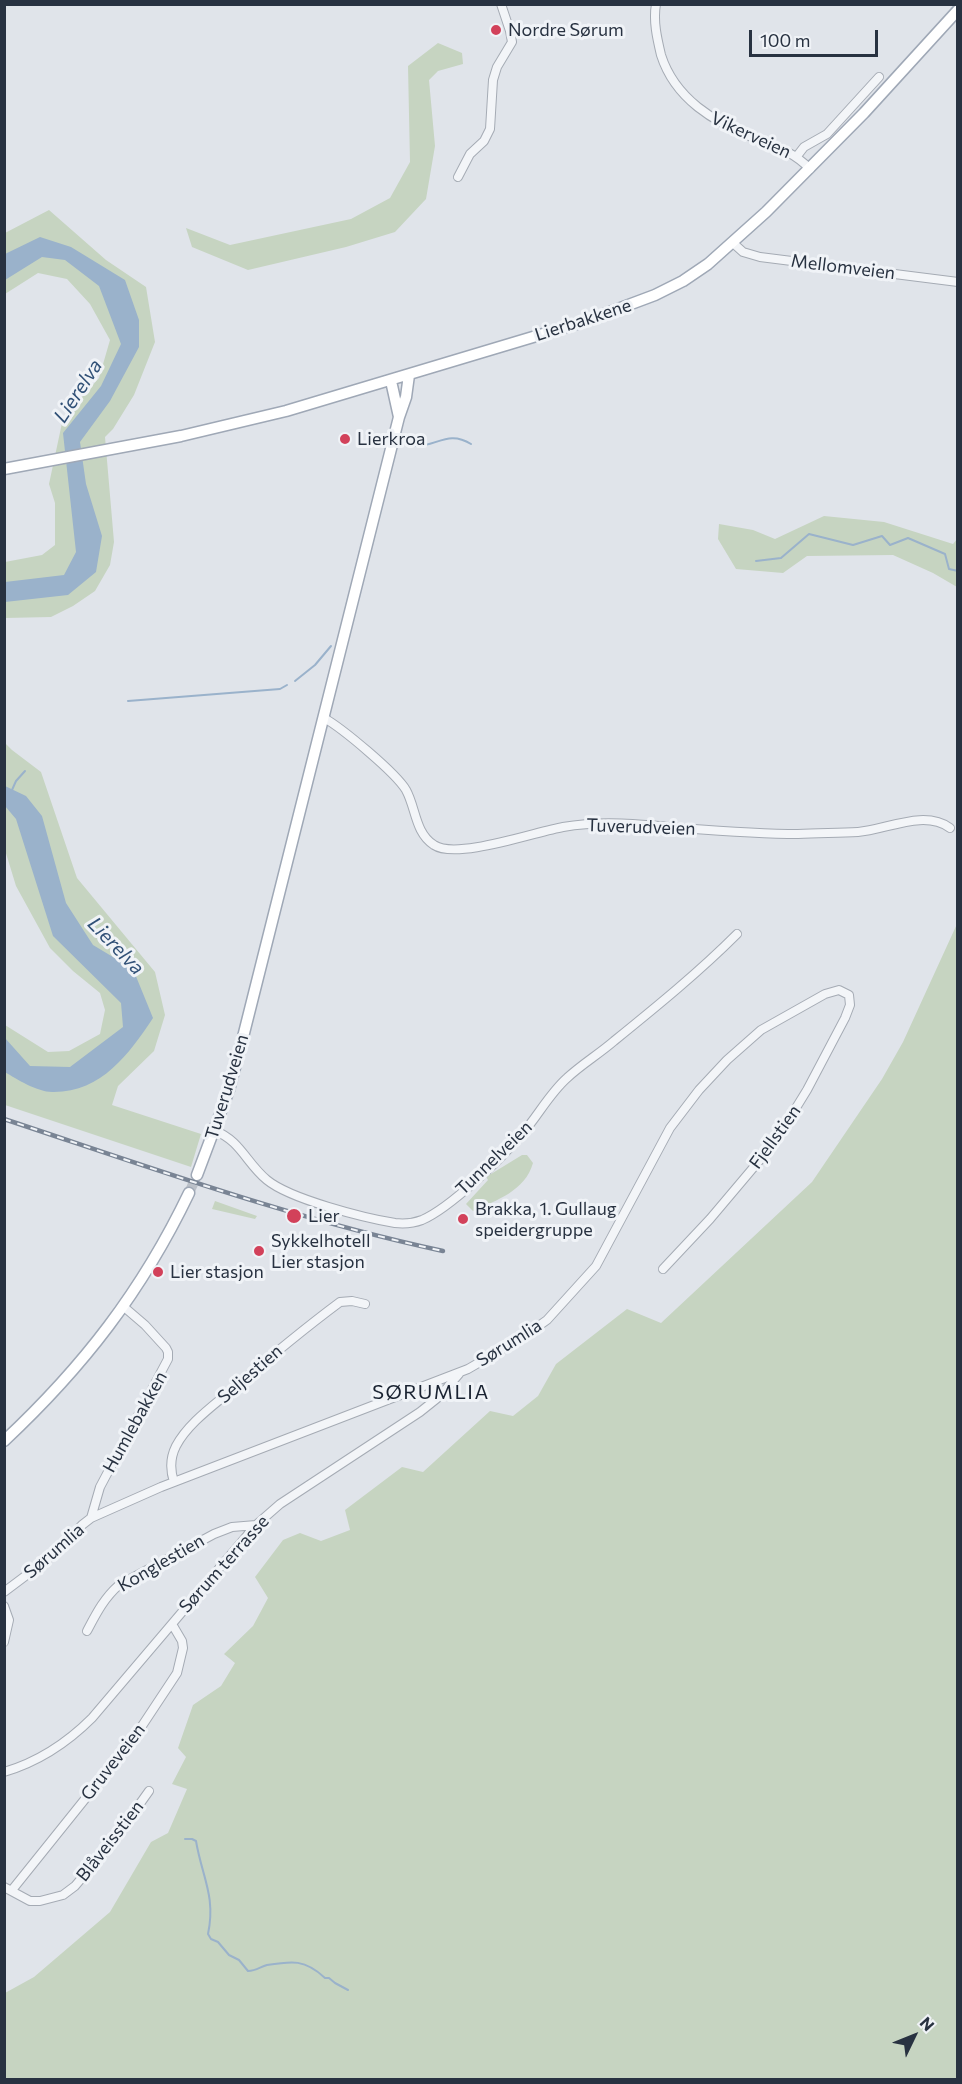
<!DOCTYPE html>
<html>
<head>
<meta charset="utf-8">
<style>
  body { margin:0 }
  #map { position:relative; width:962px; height:2084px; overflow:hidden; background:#e0e4ea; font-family:Commissioner,sans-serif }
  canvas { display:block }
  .frame { position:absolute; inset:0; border:6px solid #283241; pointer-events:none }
  .north { position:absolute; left:884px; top:2006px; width:60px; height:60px; -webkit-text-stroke:4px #f0f3f7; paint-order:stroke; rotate:47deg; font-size:16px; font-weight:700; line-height:24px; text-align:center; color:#283241 }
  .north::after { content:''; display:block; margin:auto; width:21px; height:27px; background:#283241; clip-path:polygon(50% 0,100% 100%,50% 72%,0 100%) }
  .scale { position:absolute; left:749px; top:30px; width:129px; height:27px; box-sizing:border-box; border:3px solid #283241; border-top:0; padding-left:8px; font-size:18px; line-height:21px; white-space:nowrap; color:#283241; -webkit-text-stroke:4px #f0f3f7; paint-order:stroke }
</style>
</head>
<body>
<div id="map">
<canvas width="962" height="2084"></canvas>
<div class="frame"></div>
<div class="north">N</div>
<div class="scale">100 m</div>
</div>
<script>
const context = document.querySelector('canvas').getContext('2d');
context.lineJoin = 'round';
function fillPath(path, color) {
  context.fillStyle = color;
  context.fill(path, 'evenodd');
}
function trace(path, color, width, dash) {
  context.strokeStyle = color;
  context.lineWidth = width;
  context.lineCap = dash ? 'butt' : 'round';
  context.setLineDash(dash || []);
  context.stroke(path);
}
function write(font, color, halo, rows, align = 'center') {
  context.font = font + ' Commissioner,sans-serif';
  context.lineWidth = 6;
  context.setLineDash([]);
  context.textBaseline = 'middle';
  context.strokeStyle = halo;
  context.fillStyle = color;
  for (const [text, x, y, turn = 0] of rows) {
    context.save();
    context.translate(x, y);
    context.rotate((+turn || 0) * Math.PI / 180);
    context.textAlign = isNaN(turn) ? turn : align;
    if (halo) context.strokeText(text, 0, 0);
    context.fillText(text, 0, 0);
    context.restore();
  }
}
fillPath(new Path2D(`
  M438 43 462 53 463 64 438 71 429 80 435 146 426 199 395 232 346 247 248 270 192 247 186 228 230 245 351 219 390 198 410 162 408 66Z
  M49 210 106 260 146 287 155 342 134 395 113 429 105 437 114 542 110 565 95 591 73 606 51 617 5 618V562L42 555 55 545V503L49 484 62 423 73 407 99 378 110 340 90 304 67 279 38 273 5 294V233Z
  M824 516 884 522 953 544 957 539V587L933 573 893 555 807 556 783 573 736 569 718 539 719 524 753 530 775 539Z
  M5 743 12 750 41 772 77 878 155 972 165 1015 154 1051 118 1086 112 1105 201 1134 191 1167 5 1105V1025L48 1052 69 1051 100 1034 105 1010 100 993 73 971 50 948 16 886 5 850Z
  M957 924V2079H5V1993L34 1977 110 1912 151 1842 168 1833 187 1789 172 1784 186 1757 178 1748 193 1705 221 1686 235 1663 224 1654 253 1626 268 1598 255 1577 283 1540 300 1533 321 1541 350 1530 345 1510 402 1467 423 1472 490 1411 513 1416 538 1396 556 1364 627 1309 661 1323 812 1182 882 1079 903 1042Z
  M522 1155H527L533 1163C525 1191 497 1200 473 1211L466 1204 488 1180 485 1175 488 1172 491 1174Z
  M215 1201 257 1216 255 1219 212 1209Z`), '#c6d4c1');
fillPath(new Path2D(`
  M40 237 71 247 125 280 139 320V347L110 401 80 442 86 484 102 536 96 572 68 595 5 602V582L64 575 76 552 63 433 101 386 121 344 99 286 65 260 42 257 5 280V254Z
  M5 786 26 796 42 816 66 903 93 945 133 969 153 1018C129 1054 101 1093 52 1092 38 1092 16 1079 5 1072V1038L30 1066 70 1067 123 1027 121 1003 53 936 16 819 5 806Z`), '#9ab2cb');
trace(new Path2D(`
  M412 446C436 448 447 429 471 444
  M756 561 781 558 809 534 853 545 882 536 890 545 908 538 945 554 949 569 958 571
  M295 681 315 665 331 646
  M128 701 280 689 287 685
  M12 790 16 781 25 771
  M185 1839H192L196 1841C202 1877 216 1896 208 1934L211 1939 218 1942 229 1955 239 1960 248 1971C256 1971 260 1967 267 1965 292 1961 305 1959 325 1978H329L335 1983 348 1990`), '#9ab2cb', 2);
trace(new Path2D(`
  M189 1193 197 1175`), '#bbc0c8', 10, [10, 5]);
const minor = new Path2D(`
  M656 4C653 21 657 38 661 55 675 99 714 122 754 138 775 146 794 152 810 169
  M797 156 804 147 827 134 879 77
  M458 177 470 154 484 141 490 129 493 80 497 67 512 42 510 31 501 4
  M733 243 743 252 760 257 958 282
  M324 718C342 728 396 773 406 790 416 808 415 833 434 845 456 860 535 832 563 827 602 820 641 824 680 828 720 831 759 834 798 834 818 833 838 833 858 832 886 830 924 809 950 828
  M215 1131C240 1140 247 1164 267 1180 290 1199 364 1218 395 1223 404 1224 414 1223 422 1220 450 1208 502 1158 522 1134 538 1116 549 1094 567 1078 582 1064 599 1054 614 1041 656 1007 699 972 737 934
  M174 1482C170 1470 170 1458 176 1446 187 1425 210 1408 228 1393 264 1362 301 1331 340 1302L352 1301 365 1304
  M91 1518 100 1487 168 1359V1352L166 1348 145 1325 124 1307
  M4 1592 56 1553 82 1525 91 1518 161 1487 468 1369 523 1337 547 1320 596 1266 670 1128 699 1090 727 1060 761 1030 825 994 839 990 849 995 850 1005 845 1018 807 1090 775 1142 710 1219 663 1269
  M4 1606 9 1620 4 1642
  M87 1631C96 1614 104 1598 119 1585L214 1534 232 1527 256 1525
  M4 1772C38 1762 68 1742 92 1718L256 1525 280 1504 420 1412 440 1396 459 1374
  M4 1887 30 1901H40L63 1895 75 1886 114 1840 149 1791
  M12 1890 134 1738 177 1673 183 1648 182 1641 172 1624`);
const major = new Path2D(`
  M391 381 399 417
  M4 469 181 436 286 411 583 322 655 295 683 281 708 264 766 212 864 113 958 10
  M197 1175 229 1090 241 1045 399 417 406 397 409 375
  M4 1441C83 1367 142 1291 189 1193`);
trace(minor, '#a5abb4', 10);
trace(major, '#9fa8b6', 13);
trace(minor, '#f3f5f8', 8);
trace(major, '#fff', 10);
const rail = new Path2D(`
  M4 1119C149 1167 293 1219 443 1251`);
trace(rail, '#798494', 4.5);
trace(rail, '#f0f3f7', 2, [7]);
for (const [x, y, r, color] of [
  [496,30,6,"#d2415a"],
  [345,439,6,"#d2415a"],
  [294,1216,8,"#d2415a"],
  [463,1219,6,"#d2415a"],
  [259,1251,6,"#d2415a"],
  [158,1272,6,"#d2415a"]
]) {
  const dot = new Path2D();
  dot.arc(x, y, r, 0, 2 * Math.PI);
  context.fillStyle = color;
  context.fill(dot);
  trace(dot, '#f0f3f7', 2);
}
write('18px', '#283241', '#f0f3f7', [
  ["Nordre Sørum",508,30],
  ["Lierkroa",357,439],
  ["Brakka, 1. Gullaug",475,1209],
  ["speidergruppe",475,1230],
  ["Lier",308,1216],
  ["Sykkelhotell",271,1241],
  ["Lier stasjon",271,1262],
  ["Lier stasjon",170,1272]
], 'left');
write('18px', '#283241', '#f0f3f7', [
  ["Vikerveien",751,135,25],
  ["Mellomveien",843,267,7],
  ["Lierbakkene",583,320,-18],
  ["Tuverudveien",641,827,2],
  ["Tuverudveien",227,1087,-73],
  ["Fjellstien",775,1137,-54],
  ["Tunnelveien",494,1158,-44],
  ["Sørumlia",509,1343,-32],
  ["Seljestien",250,1374,-41],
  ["Humlebakken",135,1422,-61],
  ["Sørumlia",54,1551,-41],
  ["Konglestien",161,1563,-30],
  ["Sørum terrasse",224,1564,-48],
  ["Gruveveien",113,1762,-52],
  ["Blåveisstien",110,1841,-52]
]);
write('italic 20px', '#315177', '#f0f3f7', [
  ["Lierelva",78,391,-57],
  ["Lierelva",116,946,46]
]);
context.letterSpacing = '1.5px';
write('20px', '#1a2332', '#f0f3f7', [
  ["SØRUMLIA",431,1392]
]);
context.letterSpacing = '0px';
</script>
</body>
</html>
